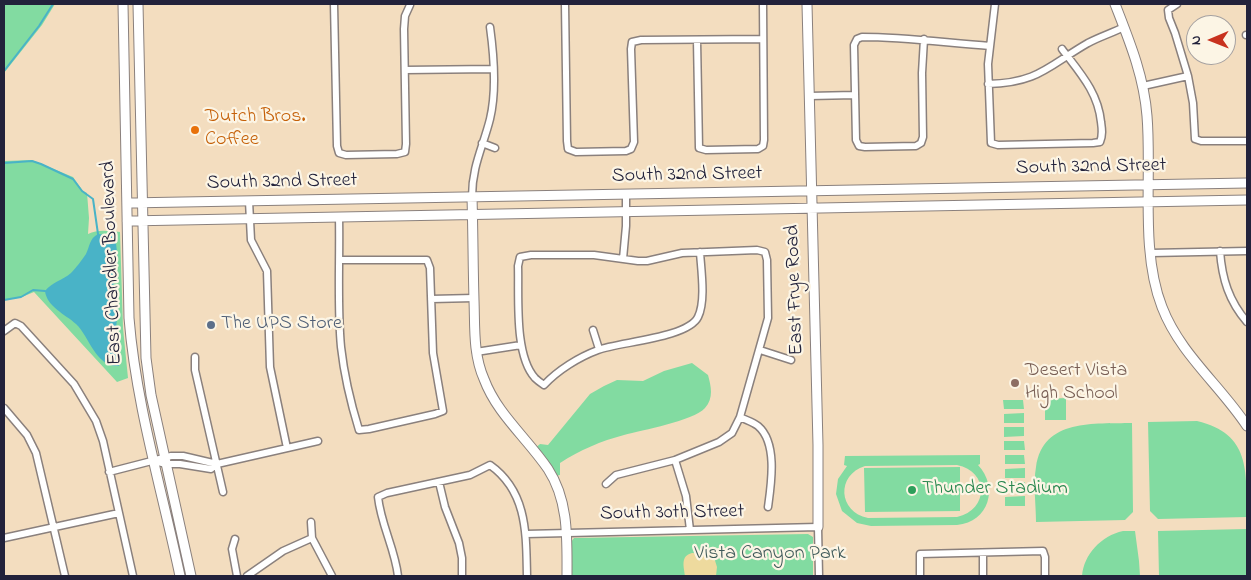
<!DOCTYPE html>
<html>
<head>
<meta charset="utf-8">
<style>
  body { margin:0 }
  #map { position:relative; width:1251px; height:580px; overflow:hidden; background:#f3ddbf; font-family:"Indie Flower",sans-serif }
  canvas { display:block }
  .frame { position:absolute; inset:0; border:5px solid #22223b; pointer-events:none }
  .north { position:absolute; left:1186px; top:15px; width:50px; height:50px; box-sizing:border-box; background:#fcf5e5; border:1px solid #a5a1a1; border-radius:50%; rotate:269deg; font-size:14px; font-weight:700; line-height:20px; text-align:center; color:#22223b }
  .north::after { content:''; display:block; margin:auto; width:18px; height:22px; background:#c8321e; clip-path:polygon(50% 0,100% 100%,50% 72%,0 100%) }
</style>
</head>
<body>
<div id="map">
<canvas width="1251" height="580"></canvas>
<div class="frame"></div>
<div class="north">N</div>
</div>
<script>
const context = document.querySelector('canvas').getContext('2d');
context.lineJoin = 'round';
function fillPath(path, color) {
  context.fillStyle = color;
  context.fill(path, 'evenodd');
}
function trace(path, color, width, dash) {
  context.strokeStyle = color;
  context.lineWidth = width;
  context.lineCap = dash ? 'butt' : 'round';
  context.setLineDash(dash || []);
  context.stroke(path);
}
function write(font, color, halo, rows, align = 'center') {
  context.font = font + ' "Indie Flower",sans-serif';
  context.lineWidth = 4.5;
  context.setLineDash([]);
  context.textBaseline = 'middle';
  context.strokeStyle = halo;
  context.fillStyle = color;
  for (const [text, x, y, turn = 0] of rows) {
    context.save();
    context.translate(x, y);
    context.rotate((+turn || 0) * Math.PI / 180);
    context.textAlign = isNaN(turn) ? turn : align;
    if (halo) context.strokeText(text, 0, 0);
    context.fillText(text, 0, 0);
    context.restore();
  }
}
fillPath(new Path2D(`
  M4 4H55L42 25 4 73Z
  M32 160 73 177 83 191 87 193 89 218 88 234C98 229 108 231 120 232L123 328 128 378 117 382 34 292 22 297 4 300V161Z
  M692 363 708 375C711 386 714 398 705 408 693 421 642 430 624 435 601 441 580 450 560 463V475L552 477 533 450 540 444 548 445 590 394 604 386 617 380 643 381 664 371Z
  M1066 398V420H1045V399Z
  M1003 400H1023L1024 409H1004Z
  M1024 413V423H1004V414Z
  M1197 421C1251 434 1246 471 1247 517L1158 519 1150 511 1148 422Z
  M1132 423 1133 512 1125 520 1036 522C1036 504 1033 484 1036 467 1043 418 1095 424 1132 423Z
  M1004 427H1024V436L1004 437Z
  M1004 441H1024L1025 450H1004Z
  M980 455V464L978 465C999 487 989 522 957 525L871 526 857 523 842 511 836 494 838 479 847 466 844 465 845 456ZM957 465C989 471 989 510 957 517L868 518C838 512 836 475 865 466Z
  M1005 455H1024L1025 464H1005Z
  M960 467V511L865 512 864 468Z
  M1025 468V478H1005V469Z
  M1025 482V492H1005V483Z
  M1025 496V506H1005V497Z
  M1247 529V576H1159L1158 531Z
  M1123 531H1135L1139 561 1140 576H1082C1084 554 1101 536 1123 531Z
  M808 534 813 537V576H571V542L574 538Z`), '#82dba1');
fillPath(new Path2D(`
  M692 553 713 554 717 567 716 576H685C684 567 680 556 692 553Z`), '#eeda9e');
fillPath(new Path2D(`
  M98 234 115 236 118 259 112 293 117 317 115 343 119 366C95 367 90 337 76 324 65 314 47 307 45 291 52 282 63 280 71 273 76 268 82 260 86 254 90 246 89 239 98 234Z`), '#49b3c7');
trace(new Path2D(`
  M4 71 39 26 53 4
  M4 163 32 161 41 164 73 179 82 191 93 199 98 234
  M4 300 21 297 33 290 45 291`), '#49b3c7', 2);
const street = new Path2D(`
  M334 4 337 146 339 153 346 155 397 154 405 152 406 144 404 29 405 16 410 5
  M565 4 567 141 568 149 576 152 626 151 631 149 634 142 631 49 632 42 641 40 763 39
  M995 4 988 64 991 143 998 145 1093 143 1100 142C1103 135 1102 129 1101 122 1098 92 1080 73 1062 49
  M1177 4 1168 10 1169 18 1175 33 1188 76 1193 103 1195 139 1201 141H1247
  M1246 35H1247
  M924 39 922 73 923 137 921 143 916 146 865 147 859 146 856 140 854 45 857 39 862 37C905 37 947 43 990 46
  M697 40 699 148 706 150 758 149 763 146 764 140 763 4
  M405 70 493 69
  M988 84C1038 83 1048 66 1088 43 1099 37 1112 33 1124 27
  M1143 86 1188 76
  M809 96 855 95
  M482 143 495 148
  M472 197C472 166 483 147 490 119 497 90 494 56 490 27
  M249 201 251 240 267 271 270 367 287 448
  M339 217C340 260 337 304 341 347 344 374 351 404 359 430L369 429 435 414 443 411 433 353 430 268 427 260H340
  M1220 251C1222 279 1229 301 1247 322
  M1151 253 1247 251
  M623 259 626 226V194
  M431 299 474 298
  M593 330 599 349
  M4 331 15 323 21 326 74 384 96 421 103 441 133 576
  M760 350 791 360
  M476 352 521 345
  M195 357V370L223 492
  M4 408 27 435 36 453 65 576
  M740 417C746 420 753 422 758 426 778 443 771 485 768 507
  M675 460 686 496 690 530
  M154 461 166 464H180L211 469 217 464 318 441
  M109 472 171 456H183L217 464
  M439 482 445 507 459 543 462 558V576
  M606 484 616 475 675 460 719 442 732 433 740 417 768 318 767 260 765 252 757 250 682 253 647 261H638L594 255H531L520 257 518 266C519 296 514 355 535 378 537 380 541 383 544 385 558 370 579 357 598 350 619 342 688 338 698 317 706 301 701 269 700 252
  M311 522 312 538 332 576
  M526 534 818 527 819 576
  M4 538 119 513
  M235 539 232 549 237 576
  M983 553V576
  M247 576 283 551 312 538
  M398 576C395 549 381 525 378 497L387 493 470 475 490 465C528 492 526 535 527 576
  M920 576V554L1043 551 1045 557V576`);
const secondary = new Path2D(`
  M123 4 129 318C136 405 162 490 180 576
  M138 4 146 358 151 395 191 576
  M807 4 818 445V527
  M1115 4C1129 40 1144 76 1147 116 1152 176 1140 251 1162 307 1180 354 1220 385 1247 426
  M472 197C473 231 473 266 474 300 475 327 473 354 484 379 497 414 527 438 548 469 569 501 567 540 567 576
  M127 203 1247 183
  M127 221 1247 200`);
trace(street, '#8a807d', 9);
trace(secondary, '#8a807d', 11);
trace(street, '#fff', 6);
trace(secondary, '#fff', 9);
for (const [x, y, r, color] of [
  [195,130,5,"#e8710a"],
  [211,325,5,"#5c6f8a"],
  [1015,383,5,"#8d6e63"],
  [912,490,5,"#2e9e5b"]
]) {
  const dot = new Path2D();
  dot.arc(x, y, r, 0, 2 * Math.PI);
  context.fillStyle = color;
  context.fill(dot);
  trace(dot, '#fcf5e5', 2);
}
write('20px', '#c56008', '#fcf5e5', [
  ["Dutch Bros.",205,118],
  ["Coffee",205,141]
], 'left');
write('20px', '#22223b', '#fcf5e5', [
  ["South 32nd Street",1091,168,-1],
  ["South 32nd Street",687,176,-1],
  ["South 32nd Street",282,183,-1],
  ["East Chandler Boulevard",113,263,-92],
  ["East Frye Road",796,290,-92],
  ["South 30th Street",672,514,-1]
]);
write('20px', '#4e5e75', '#fcf5e5', [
  ["The UPS Store",221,325]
], 'left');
write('20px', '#785e54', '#fcf5e5', [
  ["Desert Vista",1025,372],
  ["High School",1025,395]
], 'left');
write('20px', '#27864d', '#fcf5e5', [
  ["Thunder Stadium",922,490]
], 'left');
write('20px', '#3f5a5a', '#fcf5e5', [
  ["Vista Canyon Park",770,555]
]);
</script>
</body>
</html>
